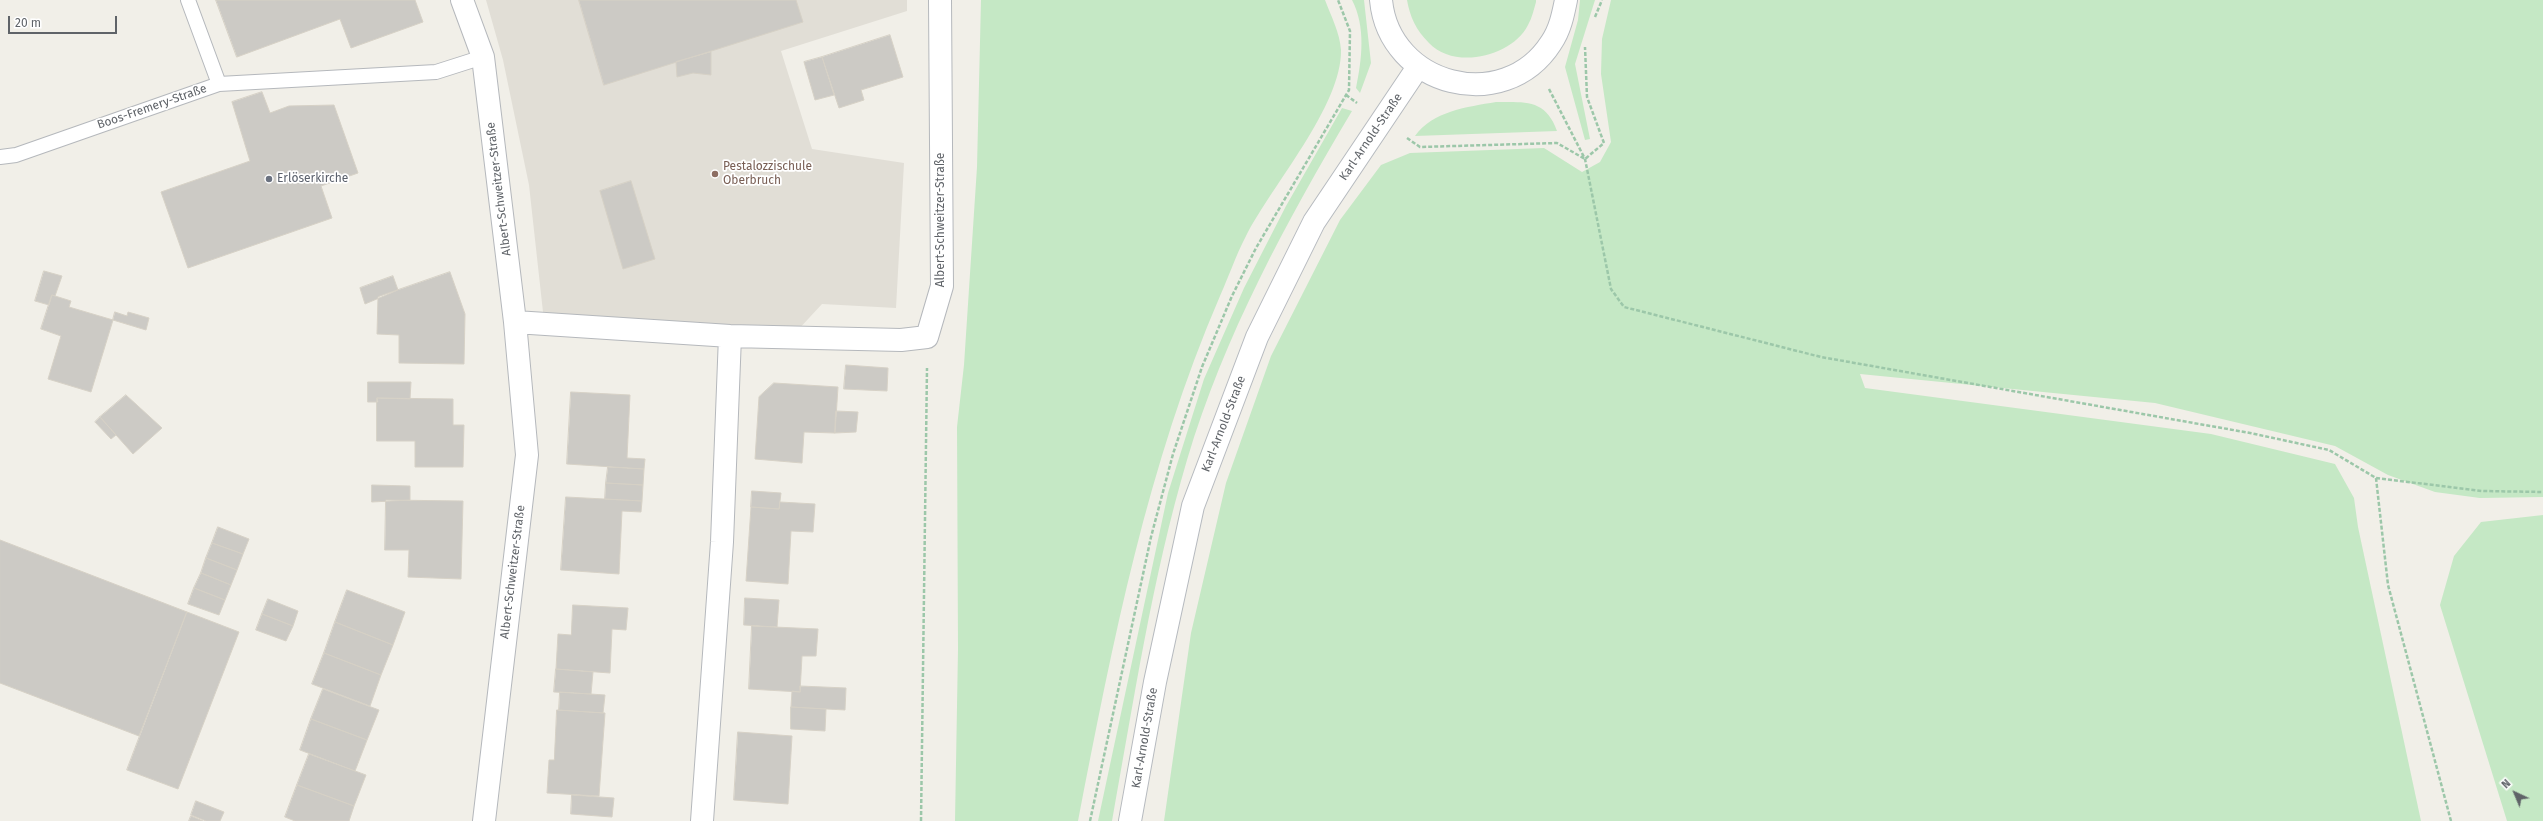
<!DOCTYPE html>
<html>
<head>
<meta charset="utf-8">
<style>
  body { margin:0 }
  #map { position:relative; width:2543px; height:821px; overflow:hidden; background:#f1efe8; font-family:"Fira Sans",sans-serif }
  canvas { display:block }
  .north { position:absolute; left:2495px; top:773px; width:40px; height:40px; -webkit-text-stroke:3px #fff; paint-order:stroke; rotate:316deg; font-size:11px; font-weight:700; line-height:16px; text-align:center; color:#5f6368 }
  .north::after { content:''; display:block; margin:auto; width:14px; height:18px; background:#5f6368; clip-path:polygon(50% 0,100% 100%,50% 72%,0 100%) }
  .scale { position:absolute; left:8px; top:16px; width:109px; height:18px; box-sizing:border-box; border:2px solid #5f6368; border-top:0; padding-left:5px; font-size:12px; line-height:14px; white-space:nowrap; color:#5f6368; -webkit-text-stroke:3px #fff; paint-order:stroke }
</style>
</head>
<body>
<div id="map">
<canvas width="2543" height="821"></canvas>
<div class="north">N</div>
<div class="scale">20 m</div>
</div>
<script>
const context = document.querySelector('canvas').getContext('2d');
context.lineJoin = 'round';
function fillPath(path, color) {
  context.fillStyle = color;
  context.fill(path, 'evenodd');
}
function trace(path, color, width, dash) {
  context.strokeStyle = color;
  context.lineWidth = width;
  context.lineCap = dash ? 'butt' : 'round';
  context.setLineDash(dash || []);
  context.stroke(path);
}
function write(font, color, halo, rows, align = 'center') {
  context.font = font + ' "Fira Sans",sans-serif';
  context.lineWidth = 3.5;
  context.setLineDash([]);
  context.textBaseline = 'middle';
  context.strokeStyle = halo;
  context.fillStyle = color;
  for (const [text, x, y, turn = 0] of rows) {
    context.save();
    context.translate(x, y);
    context.rotate((+turn || 0) * Math.PI / 180);
    context.textAlign = isNaN(turn) ? turn : align;
    if (halo) context.strokeText(text, 0, 0);
    context.fillText(text, 0, 0);
    context.restore();
  }
}
fillPath(new Path2D(`
  M486 0H907V11L781 51 812 149 904 163 896 308 822 304 797 331 566 317 543 312 529 185 503 60Z`), '#e1ded6');
fillPath(new Path2D(`
  M981 0H1325C1331 16 1340 33 1341 50 1342 106 1272 185 1246 236 1236 255 1229 276 1220 296 1147 465 1113 641 1078 821H955L958 649 957 427 964 365 977 167Z
  M1352 0H1364L1371 63 1360 93 1356 88C1362 59 1366 27 1352 0Z
  M1407 0H1536V2C1534 9 1532 18 1528 25 1512 57 1454 70 1429 43 1416 30 1410 17 1407 0Z
  M1580 0H1595L1575 64 1590 139 1585 140 1565 67 1578 20Z
  M1611 0H2543V497L2480 498 2435 492 2388 475 2335 446 2155 403 1860 374 1865 388 2211 434 2335 464 2354 498 2358 527 2421 821H1164L1191 633 1226 483 1271 356 1340 220 1381 165 1410 153 1544 148 1582 172 1600 162 1611 142 1601 74 1602 39Z
  M1496 102C1525 102 1546 99 1557 131L1415 136C1433 111 1467 107 1496 102Z
  M1342 108 1352 111C1286 222 1224 336 1187 460 1152 578 1134 700 1112 821H1098L1168 493 1204 379 1244 288 1286 206Z
  M2543 515V821H2507L2440 605 2454 556 2481 522Z`), '#c5e8c5');
const building = new Path2D(`
  M216 0H415L423 22 351 48 340 19 237 57Z
  M579 0H796L803 22 604 85Z
  M890 35 903 77 861 90 864 100 839 108 822 57Z
  M711 52V75L693 73 677 77 676 62Z
  M822 57 834 95 815 100 804 62Z
  M262 92 270 113 289 106 334 105 358 173 321 186 332 218 188 268 161 192 250 161 232 102Z
  M631 181 655 259 623 269 600 191Z
  M44 271 62 276 55 296 52 295 49 305 35 301Z
  M450 272 465 314 464 364 399 363V335L377 334 378 297Z
  M393 276 398 290 365 304 360 288Z
  M52 295 71 301 69 307 113 320 91 392 48 379 61 336 41 329Z
  M115 312 127 316 128 312 149 318 146 330 113 320Z
  M846 365 888 368 887 391 844 389Z
  M368 382H411L410 399 377 398 378 402H368Z
  M774 383 838 387 835 433 804 432 802 463 755 459 759 397Z
  M571 392 630 395 627 458 645 459 644 469 567 464Z
  M126 395 162 428 133 454 100 417Z
  M377 398 453 399V425H464L463 467H415V441H377Z
  M836 411 858 412 856 432 835 433Z
  M100 417 116 435 111 439 95 422Z
  M608 467 644 469 643 485 606 483Z
  M606 483 643 485 642 501 605 499Z
  M372 485 410 486V500L372 502Z
  M752 491 781 493 779 509 751 507Z
  M566 497 642 501 641 512 622 511 619 574 561 570Z
  M386 500 463 501 461 579 408 577 409 550H385Z
  M780 502 815 504 813 532 791 531 788 584 746 581 751 507 779 509Z
  M218 527 249 539 243 554 212 543Z
  M0 540 187 612 139 736 0 683Z
  M212 543 243 554 237 570 206 558Z
  M206 558 237 570 231 585 201 573Z
  M201 573 231 585 225 600 194 588Z
  M194 588 225 600 219 615 188 604Z
  M347 590 405 612 393 645 335 622Z
  M745 598 779 600 777 627 744 625Z
  M268 599 298 611 293 626 262 614Z
  M573 605 628 608 626 630 612 629 610 673 556 669 558 634 571 635Z
  M187 612 239 632 178 789 127 770Z
  M262 614 293 626 286 641 256 630Z
  M335 622 393 645 381 675 324 653Z
  M752 626 818 629 816 656H802L800 692 749 689Z
  M324 653 381 675 370 706 312 684Z
  M556 669 593 672 591 694 554 692Z
  M800 686 846 688 845 710 791 707 792 691 800 692Z
  M323 689 379 710 367 740 311 719Z
  M560 692 605 695 603 713 559 710Z
  M791 707 826 709 825 731 791 729Z
  M557 710 605 713 599 796 547 793 549 760H554Z
  M311 719 367 740 355 771 300 750Z
  M738 732 792 736 788 804 734 800Z
  M309 754 366 775 354 806 297 785Z
  M297 785 354 806 349 821H295L285 817Z
  M572 795 614 798 612 817 571 814Z
  M196 801 224 812 220 821H206L191 815Z
  M191 816 203 821H189Z`);
fillPath(building, '#cccac5');
trace(building, '#d6d1c6', 1);
const lane = new Path2D(`
  M219 84 436 72 483 57
  M0 157 16 155 219 84 188 0`);
const street = new Path2D(`
  M462 0 483 57 515 322 527 455 484 821
  M515 322 730 336 901 340 927 337 942 286 940 0
  M702 821 722 542 730 336`);
const secondary = new Path2D(`
  M1381 0C1389 86 1504 116 1551 43 1560 30 1563 15 1566 0
  M1130 821 1155 682 1193 506 1257 337 1314 222 1418 67`);
trace(lane, '#b5b8bc', 16);
trace(street, '#b5b8bc', 24);
trace(secondary, '#b6babf', 24);
trace(new Path2D(`
  M1595 17 1602 0
  M1549 89 1585 159 1611 289 1624 307 1821 357 2250 433 2329 450 2376 478 2482 491 2543 492
  M1346 95 1357 103
  M1407 138 1420 147 1557 143 1585 159 1604 143 1587 97 1585 47
  M2376 478 2388 585 2451 821
  M921 821 927 368
  M1090 821 1151 537 1173 454 1202 367 1232 296 1256 248 1349 90 1350 31 1338 0`), '#9cc7a9', 2.5, [4, 2]);
trace(lane, '#fff', 14);
trace(street, '#fff', 22);
trace(secondary, '#fff', 22);
for (const [x, y, r, color] of [
  [715,174,4,"#8d6e63"],
  [269,179,4,"#6b7280"]
]) {
  const dot = new Path2D();
  dot.arc(x, y, r, 0, 2 * Math.PI);
  context.fillStyle = color;
  context.fill(dot);
  trace(dot, '#fff', 1.5);
}
write('12px', '#5f6368', '#fff', [
  ["Boos-Fremery-Straße",152,107,-19],
  ["Karl-Arnold-Straße",1371,137,-56],
  ["Albert-Schweitzer-Straße",499,189,-97],
  ["Albert-Schweitzer-Straße",941,220,-90],
  ["Karl-Arnold-Straße",1224,424,-69],
  ["Albert-Schweitzer-Straße",513,572,-83],
  ["Karl-Arnold-Straße",1145,738,-80]
]);
write('12px', '#785e54', '#fff', [
  ["Pestalozzischule",723,167],
  ["Oberbruch",723,181]
], 'left');
write('12px', '#5b616d', '#fff', [
  ["Erlöserkirche",277,179]
], 'left');
</script>
</body>
</html>
